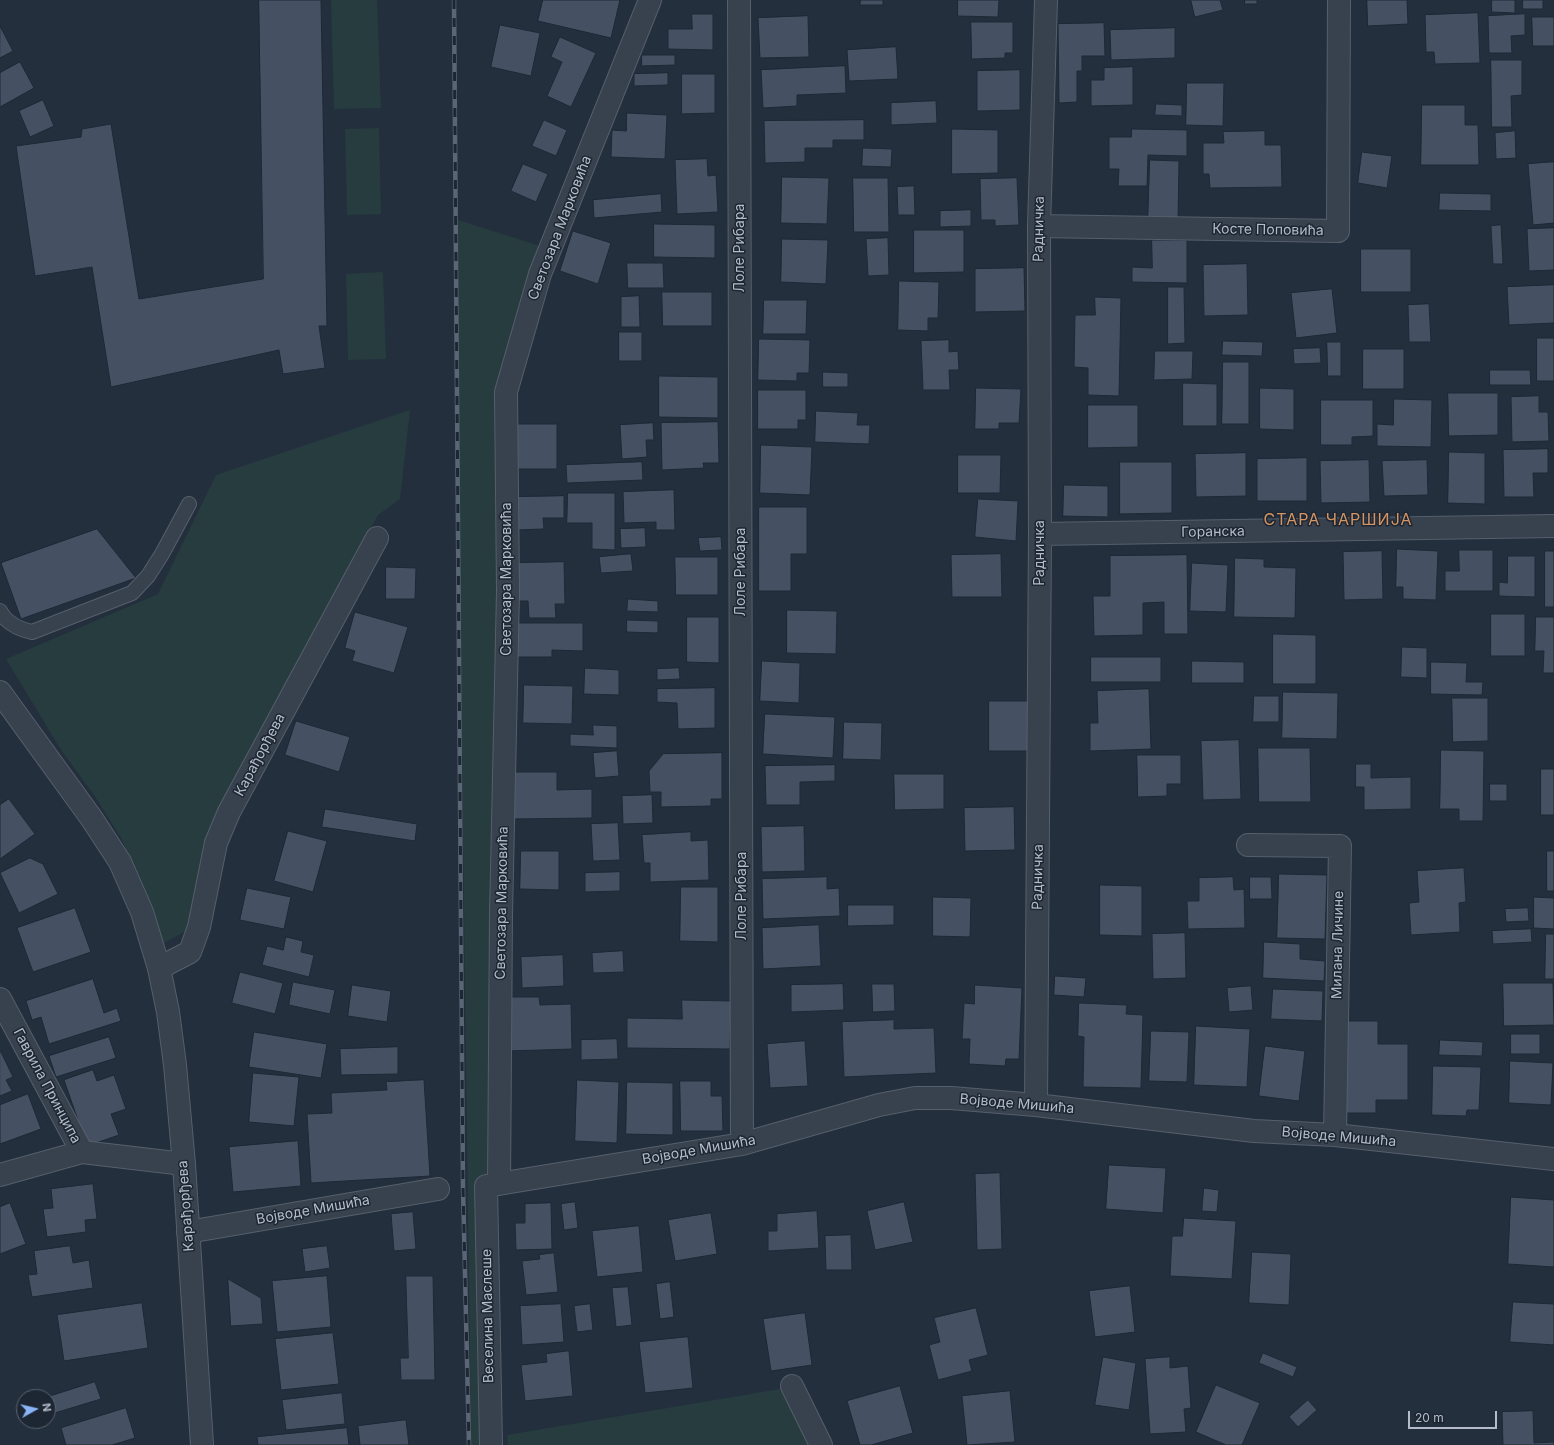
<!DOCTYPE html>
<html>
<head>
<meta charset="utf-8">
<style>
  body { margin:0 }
  #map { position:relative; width:1554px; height:1445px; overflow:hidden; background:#242f3e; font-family:Inter,sans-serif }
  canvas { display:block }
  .north { position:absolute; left:16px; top:1389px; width:40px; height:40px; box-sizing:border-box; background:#1d2633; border:1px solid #59626f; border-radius:50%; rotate:82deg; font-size:11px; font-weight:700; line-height:16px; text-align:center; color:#b4bcc9 }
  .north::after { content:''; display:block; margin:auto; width:14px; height:18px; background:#8ab4f8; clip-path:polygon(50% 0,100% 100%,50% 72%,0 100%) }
  .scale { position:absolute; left:1408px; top:1411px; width:89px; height:18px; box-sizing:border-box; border:2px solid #b4bcc9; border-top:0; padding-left:5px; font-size:12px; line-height:14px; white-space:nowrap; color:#b4bcc9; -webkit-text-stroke:3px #1d2633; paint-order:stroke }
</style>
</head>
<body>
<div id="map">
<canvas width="1554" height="1445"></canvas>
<div class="north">N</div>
<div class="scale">20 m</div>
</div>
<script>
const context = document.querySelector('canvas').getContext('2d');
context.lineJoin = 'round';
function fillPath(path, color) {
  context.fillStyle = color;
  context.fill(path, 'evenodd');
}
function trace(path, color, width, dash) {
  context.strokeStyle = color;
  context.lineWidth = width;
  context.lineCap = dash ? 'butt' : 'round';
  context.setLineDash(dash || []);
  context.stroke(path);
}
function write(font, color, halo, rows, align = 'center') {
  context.font = font + ' Inter,sans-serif';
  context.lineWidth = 3;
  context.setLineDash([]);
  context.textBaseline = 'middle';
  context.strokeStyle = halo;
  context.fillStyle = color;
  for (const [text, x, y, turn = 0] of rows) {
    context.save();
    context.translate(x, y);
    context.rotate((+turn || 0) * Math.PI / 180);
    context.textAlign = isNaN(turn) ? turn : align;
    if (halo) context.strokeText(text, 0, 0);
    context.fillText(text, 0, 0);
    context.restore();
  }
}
fillPath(new Path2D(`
  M331 0H377L381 108 334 109Z
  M379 128 381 214 347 215 345 129Z
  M455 219 559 252 508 406 499 1184 487 1186 491 1445H471Z
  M383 272 386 359 348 360 346 274Z
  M410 410 400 499 378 515 231 790 192 928 160 945 143 888 121 838 94 795 61 750 6 659 158 594 216 475Z
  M780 1389 810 1445H508L507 1435Z`), '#263c3f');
const building = new Path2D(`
  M259 0H321L327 326H319L325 368 283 374 279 350 111 387 92 267 35 276 16 146 81 137 82 129 111 124 139 299 263 279Z
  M543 0H620L611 38 538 21Z
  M861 0H883V5H860Z
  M958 0H999L998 17 958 16Z
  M1191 0H1220L1223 10 1195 17Z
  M1245 0H1257V4H1245Z
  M1367 0H1407L1408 24 1368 26Z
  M1492 0H1515V13L1492 12Z
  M1523 0H1543V9H1523Z
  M1478 13 1480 63 1435 64 1434 52H1426L1425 15Z
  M692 14H713V50L668 49V29H692Z
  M1525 14V35L1511 36 1512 53H1489L1488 16Z
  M808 16 809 57 760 58 758 18Z
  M1532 17H1554V46H1533Z
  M971 22H1013V53H1005V58L972 59Z
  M1104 23 1105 56H1082V71H1077V102L1059 103 1058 24Z
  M500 25 540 33 531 76 491 67Z
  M0 26 13 51 0 58Z
  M1175 28V58L1111 60 1110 30Z
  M560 37 596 53 571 107 547 96 562 62 551 57Z
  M896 47 898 79 849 81 847 50Z
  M642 55H675V65L642 66Z
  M1491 60H1522V95L1511 96 1512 127H1492Z
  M20 62 34 88 0 107V73Z
  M845 66 846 93 797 95V106L763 108 761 70Z
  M1133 67V105L1091 106V80H1104V68Z
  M1020 70V110L977 111V71Z
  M668 73V85L634 86V74Z
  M682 74H715V113L682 114Z
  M1187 83H1224L1223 126 1186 125Z
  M43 100 54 126 30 137 19 111Z
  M936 101 937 123 891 125V103Z
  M1156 104 1182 105V116L1155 115Z
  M1422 105H1465V125H1478L1479 165H1421Z
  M627 113 667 115 665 159 611 157 612 130 626 131Z
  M544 120 567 130 556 156 532 146Z
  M864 120V140H833V148H805V162L765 163 764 121Z
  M952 129 998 130V173L952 174Z
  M1132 129 1187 130V156L1148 155 1147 186H1118L1119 169H1109V137H1131Z
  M1265 131V145H1281L1282 187 1210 188 1209 174H1203V143H1224L1223 132Z
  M1515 131 1516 158 1496 159 1495 133Z
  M863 148 892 149 891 167 862 166Z
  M1362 152 1392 156 1387 188 1358 183Z
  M707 159 708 176 716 175 718 212 677 214 675 160Z
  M1150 160 1179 161 1178 220 1148 219Z
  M1554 162V223L1533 225 1528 164Z
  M523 164 548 174 536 202 511 191Z
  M782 177 829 178 827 224 781 223Z
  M853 178H888L889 232H854Z
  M1017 178 1019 225 995 226V220H981L980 179Z
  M914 186 915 215H898L897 187Z
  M1440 193 1491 194V211L1439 210Z
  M661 194 662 212 594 218 593 200Z
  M971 210V226L940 227V211Z
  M654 224 715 225V258L654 257Z
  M1501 225 1503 264H1493L1491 226Z
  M1554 228V270L1529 271 1527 229Z
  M914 230H964V272L914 273Z
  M573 231 611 243 598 284 560 271Z
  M888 238 889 275 868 276 866 239Z
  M782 239 828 240 826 284 781 282Z
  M1152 240H1187V283L1132 282V267L1152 268Z
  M1361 249H1411V292H1361Z
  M627 263H663L664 288H628Z
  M1247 264 1248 315 1204 316 1203 265Z
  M1024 268 1025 311 975 312V269Z
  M899 281 939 282 938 318H928V331L898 330Z
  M1554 285V323L1509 325 1507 287Z
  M1168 287H1184L1185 343 1168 344Z
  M1332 289 1337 333 1296 338 1291 293Z
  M662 292H712V326H663Z
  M639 296 640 327H621V297Z
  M1095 297 1121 298 1119 396 1088 395V368L1074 367 1075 315H1095Z
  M764 300H807L806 334H763Z
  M1429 304 1431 342H1409L1408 305Z
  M619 332H642V361H619Z
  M1537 338H1554V381H1537Z
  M759 339 810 340 809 373H797V381L758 380Z
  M949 340V352L958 351 959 370H949L950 390H923L921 341Z
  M1223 341 1263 342 1262 356 1222 355Z
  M1327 342H1341V376H1328Z
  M1320 348 1321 363 1294 364 1293 349Z
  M1363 349H1404V389H1363Z
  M1155 351H1193L1192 379 1154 380Z
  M1223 362H1249V424H1222Z
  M1490 370H1530L1531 385H1490Z
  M823 372 848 373V387H823Z
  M659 376 718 377V418L659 417Z
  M1183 383 1217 384V426H1183Z
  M976 388 1021 389 1019 423H999V429H975Z
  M1260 388 1294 389V430L1260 429Z
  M758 390H806V420H798V429H758Z
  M1448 393H1498V435L1449 436Z
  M1539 396V412H1548L1549 441 1512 442 1511 397Z
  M1394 399 1432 400 1431 447 1377 446V424L1393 425Z
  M1321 400H1373V436L1352 437V445H1321Z
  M1088 405H1138V447L1088 448Z
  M816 411 858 413 857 425H870L869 444 815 442Z
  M718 422 719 463H703L704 468 662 470 661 423Z
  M653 423 654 440H646L647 457 622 459 620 425Z
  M514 424H557V469H515Z
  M761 445 812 447 810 495 760 493Z
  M1548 449V473H1533L1534 497H1504L1503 450Z
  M1449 452 1485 453V504L1448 503Z
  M1246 453V496L1196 497 1195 454Z
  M958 455H1001L1000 493H958Z
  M1307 458V501H1257V459Z
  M1369 460 1370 502 1321 503 1320 461Z
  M1427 460 1428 495 1384 496 1382 461Z
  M642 462 643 480 567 483 566 465Z
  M1120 462H1172V513L1120 514Z
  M1064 485 1108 486V517L1063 516Z
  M674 490 675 530H656V522L624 523 623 492Z
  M568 493H615V550L592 549V523H567Z
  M564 496V518H543L544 529 515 530 514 497Z
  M978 499 1018 501 1016 541 975 537Z
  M759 507H807V554H791V591H759Z
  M645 528 646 547 621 548 620 529Z
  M97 529 136 578 21 619 1 563Z
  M721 537 722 550 700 551 698 538Z
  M1397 549 1438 551 1436 600 1403 599V587H1396Z
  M1459 550H1493V591H1445V571H1459Z
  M1382 551 1383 599 1344 600 1343 552Z
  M1545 551H1554V607H1545Z
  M631 554 633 571 601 573 599 557Z
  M1001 554 1002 597H952L951 555Z
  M1187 555 1188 634H1164V602L1143 603V635L1094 636 1093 596H1110V556Z
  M1508 556H1535V597L1499 596V582L1507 583Z
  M675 557H718V595H676Z
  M1235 558 1264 559V567L1296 568 1295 618 1234 617Z
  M564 562 565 604H555L556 618H529L528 601H516V563Z
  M1192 563 1228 565 1226 612 1190 611Z
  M386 567 416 568 415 599H386Z
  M628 599 658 601V612L627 611Z
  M787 610 837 611 836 654 787 653Z
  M355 612 408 627 394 673 352 661 355 651 345 648Z
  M1491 614H1525V656H1491Z
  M687 617H719V663L687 662Z
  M1536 617H1554V673H1543L1544 651H1535Z
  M627 620 658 621V633L627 632Z
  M514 623H583V651L552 650V657H514Z
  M1273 634 1316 635V684H1273Z
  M1402 647 1427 648V678L1401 677Z
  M1091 657H1161V682H1091Z
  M762 661 800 663 799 703 760 701Z
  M1192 661 1244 662V683H1192Z
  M1431 662 1467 663 1466 682H1483L1482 695 1431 694Z
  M585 668 619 670V695L584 694Z
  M679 668 680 679 657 680V669Z
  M524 685 573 686 572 724 523 723Z
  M715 688V728L678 729 677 703 657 702V689Z
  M1149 689 1151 749 1090 751V723H1098L1097 691Z
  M1283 692 1338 693 1337 739 1282 738Z
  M1254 696H1279V722H1253Z
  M1452 698H1488V741L1453 742Z
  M989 701H1031V751H989Z
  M765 714 835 717 833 758 763 754Z
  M296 721 350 737 339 772 285 755Z
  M844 722 882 723 881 760 843 759Z
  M593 725 617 726V748L570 746V734L593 735Z
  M1239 740 1241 799 1203 800 1201 741Z
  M1258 748H1310L1311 802H1259Z
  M1441 750 1484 751 1483 821H1459V809H1440Z
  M617 751 619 776 595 778 593 753Z
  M722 753V799H711V806L661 807V792H650L649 771 663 754Z
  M1137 755H1181V784H1167V796L1138 797Z
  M1356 764H1371V778L1411 777V809L1364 810V787H1356Z
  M835 765V781L800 782V805H766L765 766Z
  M1541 769H1554V815H1541Z
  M511 772H557V790L592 789V818L511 819Z
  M894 774H944V809L895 810Z
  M1490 784H1507V801H1490Z
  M652 795 653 823 623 824 622 796Z
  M9 799 35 834 0 859V805Z
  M1014 807 1015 850 965 851 964 808Z
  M325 809 417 824 415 841 322 827Z
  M618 823 620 860 593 861 591 824Z
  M804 826 805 871 762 872 761 827Z
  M288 831 327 841 313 892 274 881Z
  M691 832V841L708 840 709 880 650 882V863H644L642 835Z
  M521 851H559V890L520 889Z
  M1547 851H1554V891H1547Z
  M30 858 43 864 58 894 19 913 0 873Z
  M1464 868 1466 902 1459 903 1460 932 1411 935 1409 903 1419 902 1417 871Z
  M620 872V891L585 892V873Z
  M1279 874 1327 875 1325 939 1277 938Z
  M827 877V889L839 888 840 916 763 919 762 879Z
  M1233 877 1234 890 1244 889 1245 928 1188 929 1187 901H1199V878Z
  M1250 877H1271L1272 899H1250Z
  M1100 885 1142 886V936L1100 935Z
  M681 887H718V942L680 941Z
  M247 888 291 897 284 929 240 920Z
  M933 897 971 898 970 937 933 936Z
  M1534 897 1554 898V929L1534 928Z
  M848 905H894V925L848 926Z
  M75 908 91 952 33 972 17 928Z
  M1528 908 1529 921 1506 922 1505 909Z
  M819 925 821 966 763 969 762 928Z
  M1531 929 1532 942 1493 944 1492 931Z
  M1185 933 1186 978 1153 979 1152 934Z
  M1546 934H1554V979H1545Z
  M286 937 303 941 301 952 314 955 309 977 262 965 267 946 283 950Z
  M1264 942 1300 944V959L1325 961 1324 981 1263 978Z
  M623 951 624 972 593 973 592 953Z
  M563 955 564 986 522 988 521 957Z
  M240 972 283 983 275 1014 232 1003Z
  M1055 976 1086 978 1084 997 1054 995Z
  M93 979 104 1013 117 1008 121 1021 49 1044 41 1017 32 1020 26 1001Z
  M293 982 335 990 330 1014 289 1005Z
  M1503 983H1553L1554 1025 1504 1026Z
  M843 984 844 1010 791 1012V985Z
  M872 984H894L895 1011 873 1012Z
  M352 985 391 991 387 1022 348 1016Z
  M975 985 1022 988 1019 1059H1006L1005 1066 969 1064 970 1039H962L964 1003 974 1004Z
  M1251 986 1253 1010 1229 1012 1227 988Z
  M1273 989 1323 991 1322 1021 1271 1019Z
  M506 997H539L540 1005 571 1004 572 1049 507 1051Z
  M682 1000 731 1001 730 1049 627 1048V1018L682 1019Z
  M1079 1003 1127 1005 1126 1014 1143 1015 1141 1088 1083 1087 1084 1037 1078 1036Z
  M894 1020V1029L934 1028 936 1073 844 1077 842 1022Z
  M1344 1021H1378V1044H1408V1100H1376V1113H1344Z
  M1196 1026 1250 1029 1247 1087 1194 1085Z
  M1151 1031 1189 1032 1187 1082 1149 1081Z
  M254 1032 327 1044 321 1078 249 1067Z
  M1511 1034H1540V1054H1511Z
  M109 1037 116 1058 56 1077 49 1056Z
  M617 1039 618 1059 581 1060V1040Z
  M1440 1040 1483 1042 1482 1056 1439 1055Z
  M805 1041 808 1086 770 1088 767 1044Z
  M1265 1046 1305 1051 1299 1101 1259 1096Z
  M398 1047V1074L341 1075 340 1049Z
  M0 1052H1L13 1077 6 1080 12 1091 0 1096Z
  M1510 1061 1553 1063 1551 1105 1509 1103Z
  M1433 1066 1481 1067 1479 1110H1467L1466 1116 1432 1115Z
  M93 1070 97 1081 114 1075 126 1109 111 1114 119 1135 87 1146 64 1080Z
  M253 1073 299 1077 294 1126 249 1122Z
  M424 1080 430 1176 311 1183 307 1114 332 1113 331 1093 387 1090 386 1082Z
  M577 1080 619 1082 617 1143 575 1141Z
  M680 1081H711V1096H722L723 1131H681Z
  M627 1082 673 1083V1135L626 1134Z
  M28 1094 41 1129 0 1144V1105Z
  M298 1141 301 1186 233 1192 229 1147Z
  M1109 1165 1166 1168 1163 1213 1106 1209Z
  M1000 1173 1002 1249 977 1250 975 1174Z
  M93 1184 97 1219 85 1220 86 1232 47 1237 43 1209 53 1208 51 1189Z
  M1204 1188 1219 1190 1217 1212 1202 1211Z
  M1511 1197 1554 1200V1267L1508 1264Z
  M575 1202 578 1228 564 1230 561 1204Z
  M904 1202 913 1242 875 1250 867 1211Z
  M10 1203 26 1244 0 1254V1207Z
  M551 1203 552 1249 516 1250 515 1223H525V1204Z
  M817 1211 819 1248 768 1251V1231H777V1214Z
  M413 1212 416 1249 394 1251 391 1214Z
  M711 1213 717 1254 675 1261 668 1220Z
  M1184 1218 1236 1221 1232 1279 1170 1276 1172 1236H1182Z
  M639 1226 643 1272 597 1277 592 1231Z
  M851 1235 852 1270H826L825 1236Z
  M70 1246 73 1263 89 1260 93 1288 32 1297 28 1275 37 1274 34 1251Z
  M327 1246 330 1268 305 1272 302 1249Z
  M1252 1252 1291 1254 1289 1305 1249 1303Z
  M554 1253 558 1292 526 1295 522 1261 540 1259 539 1255Z
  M327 1276 331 1327 277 1332 272 1281Z
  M406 1276H433L435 1380H401L400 1358H408Z
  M228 1279 261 1298 263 1324 231 1326Z
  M670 1282 674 1317 660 1319 656 1284Z
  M1130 1286 1135 1332 1095 1337 1089 1291Z
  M628 1287 632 1325 616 1327 612 1288Z
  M1513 1302 1554 1304V1345L1510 1342Z
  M142 1303 148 1348 64 1361 57 1315Z
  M561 1304 564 1342 522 1345 520 1306Z
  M590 1304 593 1330 577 1332 574 1306Z
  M976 1308 988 1355 969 1360 972 1371 938 1380 929 1345 940 1342 934 1318Z
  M805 1313 812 1365 771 1371 763 1319Z
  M333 1333 339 1384 281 1390 275 1339Z
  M688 1337 693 1388 645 1393 639 1342Z
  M569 1351 573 1396 525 1401 521 1365 547 1362 546 1354Z
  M1263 1353 1297 1367 1293 1377 1259 1363Z
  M1103 1357 1136 1363 1129 1410 1095 1405Z
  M1170 1357V1368L1188 1366 1191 1408 1184 1409 1186 1432 1150 1434 1145 1359Z
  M95 1382 101 1399 48 1415V1397H47Z
  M1216 1385 1260 1403 1242 1445H1226L1196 1432Z
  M900 1386 913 1433 871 1445H860L847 1401Z
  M1010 1391 1015 1442 967 1445 962 1396Z
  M342 1393 345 1424 286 1430 282 1400Z
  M1308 1400 1317 1410 1298 1427 1289 1417Z
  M126 1408 135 1438 112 1445H66L61 1428Z
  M1533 1411 1534 1443 1554 1442V1445H1503L1502 1412Z
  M406 1420 409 1445H360L358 1426Z
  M347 1428 349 1445H258L257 1437Z`);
fillPath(building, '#455162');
trace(building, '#1f2835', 1);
const service = new Path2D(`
  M0 611C6 623 19 629 32 632L132 593 148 576 162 554 189 504`);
const minor = new Path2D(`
  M739 0 742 1144
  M1039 226 1338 231 1339 0
  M1040 534 1554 526
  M1248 845 1340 846 1335 1135
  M159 968 190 952 199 927 216 843 229 812 377 538
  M0 999 82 1152
  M1036 1105 1040 534 1039 226 1046 0
  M0 1175 82 1152 184 1164
  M499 1184 501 916 508 591 506 392 540 274 650 0
  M188 1232 438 1189
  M792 1386 821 1445
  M491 1445 486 1186 742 1144 879 1105 915 1098H951L1036 1105 1254 1131 1335 1135 1554 1159`);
const tertiary = new Path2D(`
  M0 692 92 819 120 862 142 912 159 968 168 1012 175 1065 184 1164 202 1445`);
trace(service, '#565f6c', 16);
trace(minor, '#565f6c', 24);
trace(tertiary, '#565f6c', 24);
trace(service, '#38414e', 14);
trace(minor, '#38414e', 22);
trace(tertiary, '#38414e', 22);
const rail = new Path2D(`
  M454 0 463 1187 469 1445`);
trace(rail, '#5a6575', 4.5);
trace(rail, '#1d2633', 3, [9]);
write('14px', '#b4bcc9', '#1d2633', [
  ["Светозара Марковића",560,228,-69],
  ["Радничка",1039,229,-89],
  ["Косте Поповића",1268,230,1],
  ["Лоле Рибара",740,248,-90],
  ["Горанска",1213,532,-1],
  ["Радничка",1040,553,-90],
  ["Лоле Рибара",741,572,-90],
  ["Светозара Марковића",507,579,-90],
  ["Карађорђева",260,755,-62],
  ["Радничка",1038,877,-89],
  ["Лоле Рибара",742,896,-90],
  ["Светозара Марковића",502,903,-89],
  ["Милана Личине",1338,945,-89],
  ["Гаврила Принципа",47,1086,62],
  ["Војводе Мишића",1017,1104,5],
  ["Војводе Мишића",1339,1137,5],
  ["Војводе Мишића",699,1150,-10],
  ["Карађорђева",186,1206,-94],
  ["Војводе Мишића",313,1210,-10],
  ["Веселина Маслеше",488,1316,-91]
]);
context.letterSpacing = '1px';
write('16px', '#d59563', '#1d2633', [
  ["СТАРА ЧАРШИЈА",1338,520]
]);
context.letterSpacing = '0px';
</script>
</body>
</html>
